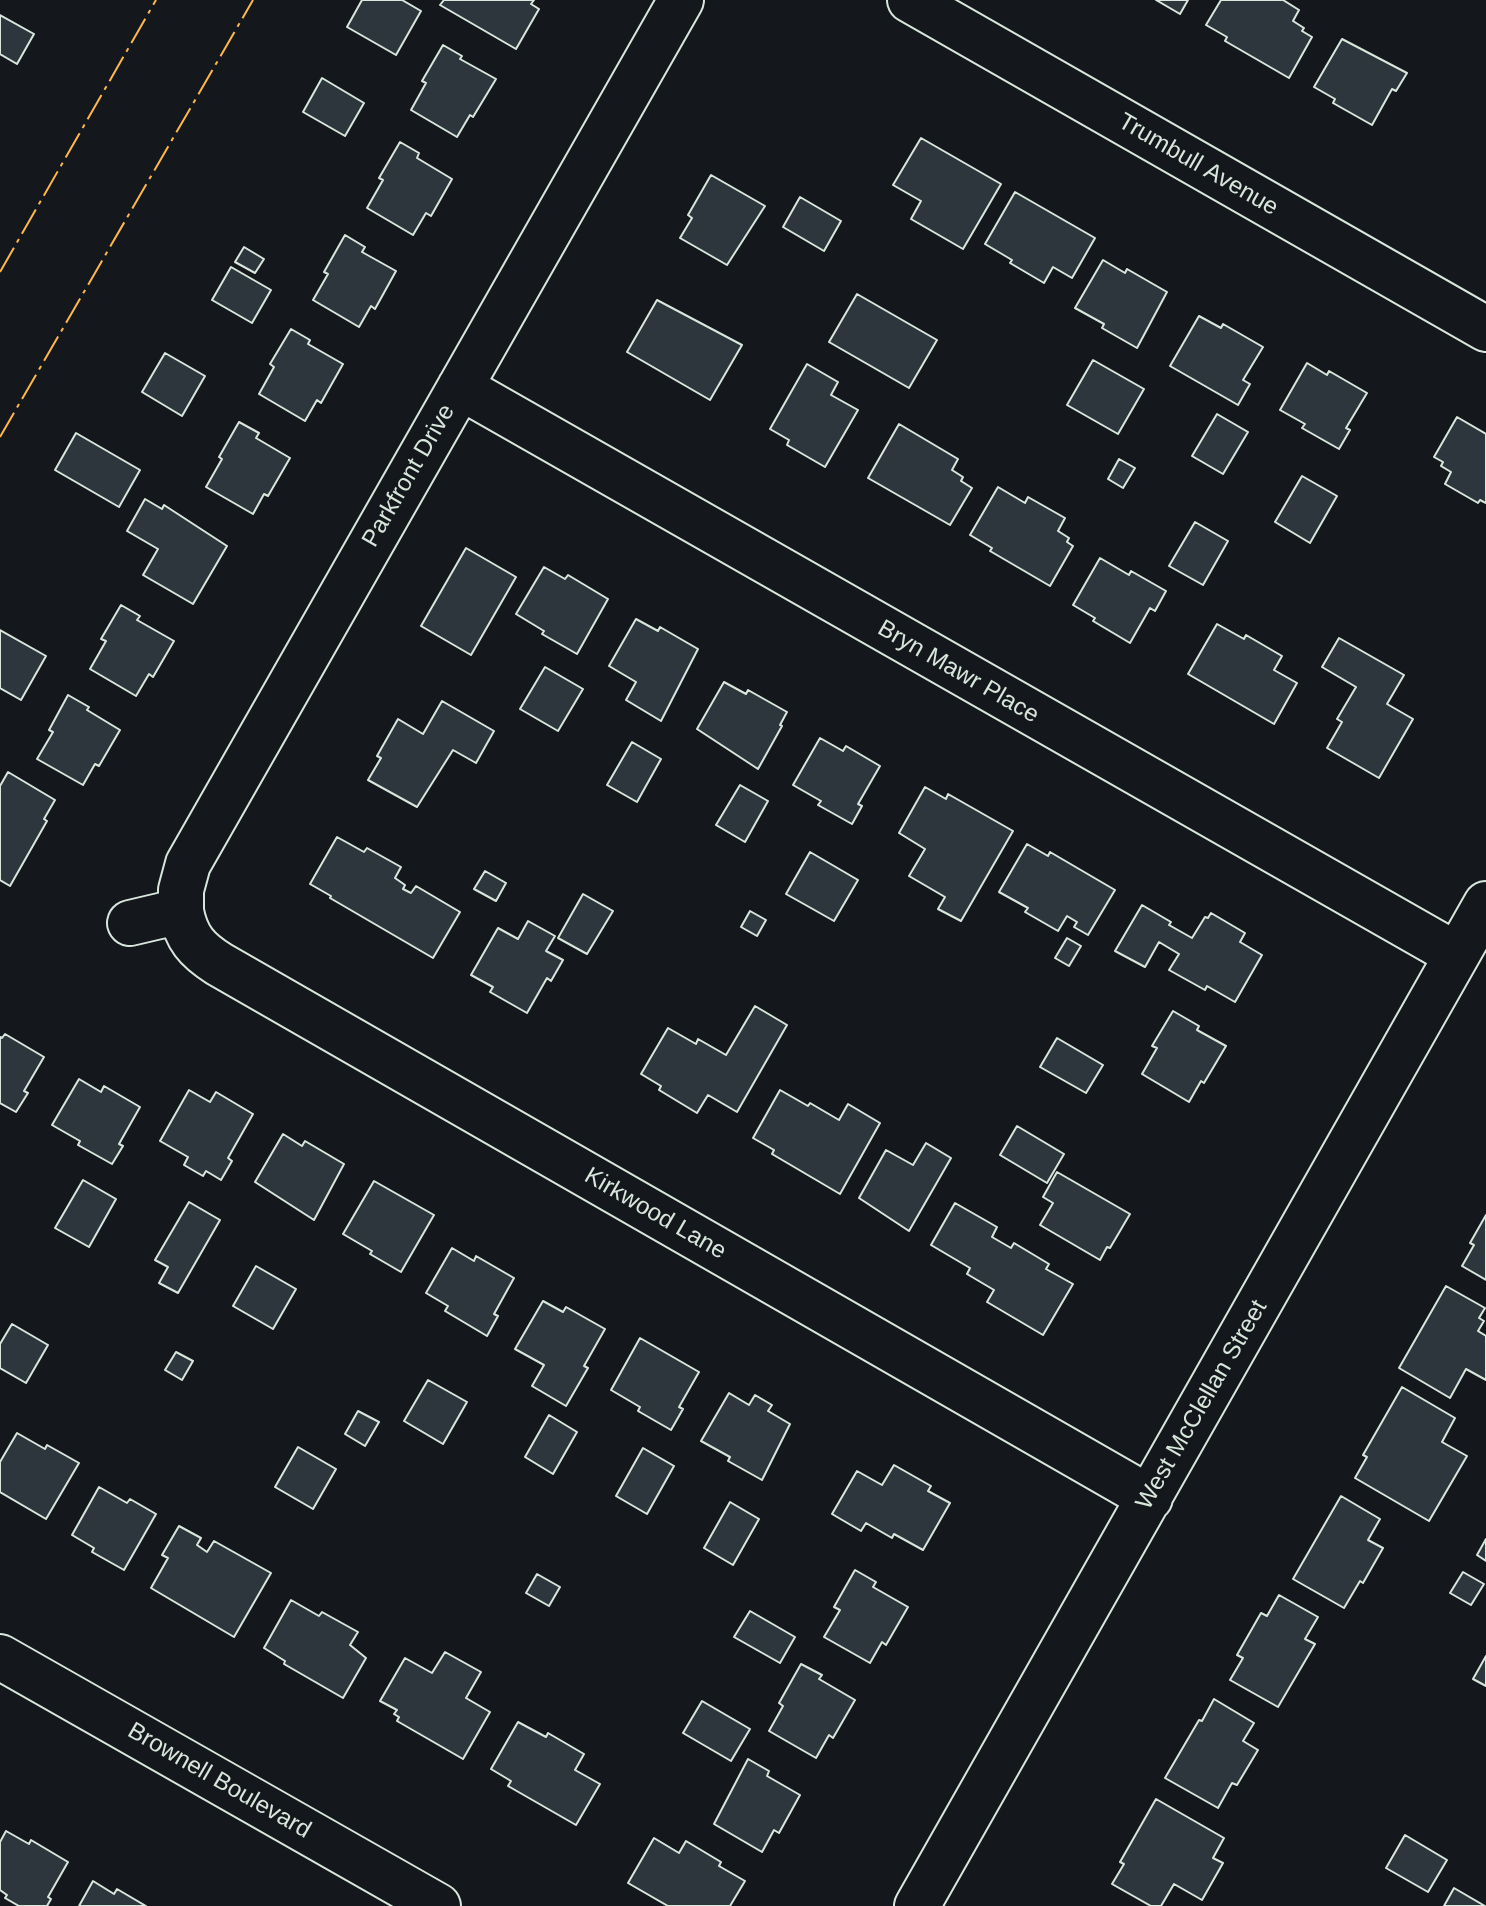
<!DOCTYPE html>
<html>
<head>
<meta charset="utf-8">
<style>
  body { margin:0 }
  canvas { display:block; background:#14181c }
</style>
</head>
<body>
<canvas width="1486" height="1906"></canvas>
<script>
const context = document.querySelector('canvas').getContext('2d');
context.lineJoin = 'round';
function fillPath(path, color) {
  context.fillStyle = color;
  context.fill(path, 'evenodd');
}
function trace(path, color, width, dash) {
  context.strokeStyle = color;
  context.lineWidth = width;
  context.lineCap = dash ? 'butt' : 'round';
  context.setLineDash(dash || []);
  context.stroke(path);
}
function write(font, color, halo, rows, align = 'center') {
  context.font = font + ' Arial,sans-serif';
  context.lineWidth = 6;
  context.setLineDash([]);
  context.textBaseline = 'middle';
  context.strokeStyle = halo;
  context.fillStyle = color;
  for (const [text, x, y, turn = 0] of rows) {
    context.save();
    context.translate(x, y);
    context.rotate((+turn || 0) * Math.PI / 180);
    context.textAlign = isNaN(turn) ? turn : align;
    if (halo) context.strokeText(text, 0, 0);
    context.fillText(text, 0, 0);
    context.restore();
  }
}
const building = new Path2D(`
  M362 0H402L421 11 396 55 347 27Z
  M444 0H534L531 4 539 9 516 49 440 5Z
  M1156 0H1188L1180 14Z
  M1221 0H1283L1299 10 1293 21 1304 28 1302 31 1312 37 1289 78 1225 41 1227 37 1206 25Z
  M0 15 34 34 17 64 0 54Z
  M1342 39 1407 73 1396 91 1392 89 1372 125 1333 103 1335 99 1314 87Z
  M443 45 462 56 460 59 496 79 473 117 470 115 457 137 411 110 426 83 422 81Z
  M322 78 364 103 345 136 303 112Z
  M921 138 1001 184 963 249 911 219 921 201 893 185Z
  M400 142 419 153 417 158 452 179 431 216 426 213 413 235 367 208 383 180 379 178Z
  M711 175 765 206 727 265 680 238 692 218 688 215Z
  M1015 192 1095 238 1072 278 1053 267 1044 283 1010 263 1012 260 985 244Z
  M800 197 841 221 824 251 783 227Z
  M345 235 365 247 362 252 396 271 375 309 371 306 359 327 313 300 328 274 324 272Z
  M244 247 264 259 255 273 235 262Z
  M1103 260 1125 273 1127 269 1167 292 1137 348 1102 328 1104 324 1075 308Z
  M231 267 271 290 252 323 212 300Z
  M857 294 937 340 909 388 829 342Z
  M657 300 742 345 710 400 627 352Z
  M1199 316 1221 328 1223 324 1263 347 1243 380 1250 384 1238 405 1170 366Z
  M291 329 310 340 308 344 343 364 321 403 317 400 305 421 259 394 274 367 270 364Z
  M165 353 205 376 182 416 142 392Z
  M1093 360 1144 389 1118 434 1067 405Z
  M1307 363 1327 375 1329 371 1367 393 1346 428 1350 430 1339 449 1302 428 1305 424 1280 410Z
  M807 364 838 382 831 395 858 410 825 467 787 445 789 440 770 429Z
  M1217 414 1248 432 1223 474 1192 456Z
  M1457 417 1486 434V503L1480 500 1478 503 1445 484 1451 472 1441 466 1443 462 1434 457Z
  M239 422 259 433 256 438 290 458 268 496 264 494 253 514 206 487 222 459 219 457Z
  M899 424 958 459 952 470 963 477 961 481 972 488 950 525 868 478Z
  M76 433 140 470 119 507 55 470Z
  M1119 459 1135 468 1123 488 1108 479Z
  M1302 476 1337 496 1310 543 1275 522Z
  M998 487 1025 503 1028 497 1065 518 1058 531 1069 538 1067 542 1073 546 1050 586 990 551 992 548 970 535Z
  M145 499 162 509 164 505 227 546 193 604 143 575 158 549 127 531Z
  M1195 522 1228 541 1203 585 1169 566Z
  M466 548 516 577 471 655 421 626Z
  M1100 558 1129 575 1131 571 1166 591 1155 611 1150 608 1130 643 1093 621 1095 618 1073 605Z
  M544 567 565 579 568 575 608 599 577 654 542 634 544 631 516 614Z
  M121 605 140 616 137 620 174 641 153 677 149 674 136 696 90 669 106 641 101 639Z
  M636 619 658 631 660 627 698 649 661 721 626 700 636 682 609 666Z
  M1217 624 1244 639 1246 635 1282 656 1274 670 1297 683 1274 724 1188 674Z
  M0 630 46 656 21 700 0 688Z
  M1339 638 1404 675 1387 704 1413 719 1379 778 1327 748 1342 722 1337 719 1356 687 1322 667Z
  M545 667 583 689 558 731 520 709Z
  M724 682 746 694 748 690 787 712 780 725 782 726 758 769 697 729Z
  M68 695 89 707 87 710 120 730 99 766 95 764 83 785 37 759 53 732 49 730Z
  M442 701 494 731 476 763 453 750 417 807 368 780 381 758 377 756 398 719 423 734Z
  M820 738 843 751 846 746 880 766 858 804 862 806 852 824 818 805 821 801 793 785Z
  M632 742 661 759 637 802 607 785Z
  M8 772 55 800 44 819 47 821 10 886 0 880V786Z
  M740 785 768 801 745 842 716 825Z
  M925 787 946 799 948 794 1013 831 961 921 938 909 945 897 909 876 925 849 899 833Z
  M337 837 364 852 367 848 401 867 395 878 405 885 403 889 411 893 416 886 460 912 433 958 330 898 331 896 310 884Z
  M1027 844 1048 856 1050 852 1115 890 1088 935 1074 927 1077 922 1067 916 1058 931 1025 912 1028 908 999 892Z
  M810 852 858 880 834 921 786 894Z
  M485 871 506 883 496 901 474 889Z
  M583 894 613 911 587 954 558 938Z
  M1142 905 1171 922 1169 925 1192 938 1205 917 1208 918 1211 913 1245 933 1240 942 1262 955 1235 1002 1207 986 1205 990 1169 970 1179 954 1159 942 1145 967 1115 951Z
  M750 911 766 920 757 936 741 927Z
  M528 921 555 936 546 951 563 960 551 981 547 978 527 1013 490 992 493 987 471 975 498 928 518 939Z
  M1067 938 1081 946 1069 966 1055 958Z
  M755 1006 787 1025 737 1112 708 1095 697 1113 659 1090 661 1086 641 1074 668 1028 696 1044 698 1039 726 1055Z
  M1173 1011 1199 1026 1197 1030 1226 1046 1204 1083 1201 1081 1189 1102 1142 1074 1157 1048 1152 1046Z
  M5 1034 44 1057 24 1091 28 1093 16 1112 0 1103V1037L2 1038Z
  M1057 1038 1103 1065 1086 1093 1040 1067Z
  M79 1079 101 1092 104 1086 140 1107 119 1144 123 1146 112 1164 78 1145 80 1141 52 1125Z
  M189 1090 210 1102 216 1092 253 1114 228 1158 232 1161 221 1180 206 1171 203 1176 184 1165 188 1157 160 1141Z
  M780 1090 808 1106 810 1103 839 1120 848 1104 880 1123 840 1194 772 1154 774 1150 753 1138Z
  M1017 1126 1064 1154 1047 1183 1000 1155Z
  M283 1134 302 1146 305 1141 344 1164 314 1220 255 1182Z
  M926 1143 951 1158 909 1231 859 1198 886 1150 913 1165Z
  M1057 1172 1130 1214 1110 1248 1107 1247 1100 1260 1040 1225 1053 1203 1043 1197Z
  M83 1180 116 1199 89 1247 55 1228Z
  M374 1181 434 1215 401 1272 370 1254 372 1251 343 1234Z
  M189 1202 220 1220 178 1293 159 1283 168 1267 155 1260Z
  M955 1203 997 1227 992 1237 1011 1248 1014 1243 1049 1264 1046 1269 1073 1284 1043 1335 987 1302 994 1290 967 1274 970 1268 931 1245Z
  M1486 1215V1280L1462 1266 1474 1245 1470 1243Z
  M452 1248 474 1261 476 1256 514 1278 494 1314 498 1316 487 1336 445 1311 448 1306 426 1293Z
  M256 1266 296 1289 273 1329 233 1306Z
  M1446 1286 1485 1308 1479 1318 1484 1321 1478 1331 1486 1336V1380L1466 1369 1450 1398 1399 1368Z
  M543 1301 563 1312 566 1307 605 1329 584 1366 588 1368 566 1406 532 1386 544 1365 515 1349Z
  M12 1324 48 1345 26 1383 0 1368V1344Z
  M640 1338 699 1372 679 1407 683 1409 671 1430 638 1411 640 1407 611 1390Z
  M176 1352 193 1361 182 1380 165 1370Z
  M428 1380 467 1402 443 1444 404 1421Z
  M1402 1387 1455 1418 1442 1442 1467 1456 1429 1521 1355 1478 1367 1457 1363 1455Z
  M729 1393 749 1405 755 1395 772 1405 768 1411 790 1424 762 1480 728 1461 730 1457 701 1441Z
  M358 1411 379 1422 365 1446 345 1434Z
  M549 1415 577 1432 553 1474 525 1457Z
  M17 1433 45 1449 47 1445 79 1463 46 1519 0 1492V1462Z
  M298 1447 336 1469 313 1509 275 1487Z
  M643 1448 674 1466 647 1514 616 1496Z
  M894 1465 931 1486 928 1491 950 1503 923 1550 894 1534 892 1538 866 1523 861 1531 832 1514 857 1471 882 1485Z
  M99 1487 127 1503 130 1499 156 1514 124 1570 92 1552 94 1548 72 1535Z
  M1341 1496 1380 1519 1368 1540 1383 1548 1363 1583 1360 1581 1344 1608 1293 1579Z
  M730 1502 759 1519 733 1565 704 1548Z
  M179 1526 201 1538 197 1545 207 1552 214 1541 271 1573 234 1637 151 1588 168 1558 162 1555Z
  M1486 1539V1561L1477 1555Z
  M855 1570 876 1582 873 1587 908 1607 886 1645 882 1642 870 1663 824 1637 840 1610 834 1607Z
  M1463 1572 1484 1584 1471 1605 1450 1593Z
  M537 1574 560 1587 549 1606 526 1593Z
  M1279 1595 1318 1617 1305 1639 1315 1644 1278 1707 1230 1680 1243 1658 1237 1655 1261 1613 1267 1616Z
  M291 1600 319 1616 322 1612 358 1632 350 1645 366 1658 343 1698 284 1664 285 1661 264 1648Z
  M750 1611 795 1637 780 1663 734 1637Z
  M445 1652 481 1672 466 1698 490 1712 463 1759 397 1721 399 1717 394 1714 397 1710 380 1701 405 1658 432 1673Z
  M1486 1656V1686L1473 1679Z
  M801 1664 822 1675 819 1679 855 1700 833 1738 829 1735 816 1758 769 1731 783 1706 779 1703Z
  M1214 1699 1254 1723 1243 1741 1258 1750 1237 1785 1232 1783 1218 1808 1165 1778 1199 1720 1202 1721Z
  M702 1701 750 1729 731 1761 683 1733Z
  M518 1722 546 1737 548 1733 584 1754 575 1770 600 1784 576 1825 508 1786 511 1781 491 1769Z
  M748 1759 769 1771 767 1776 800 1795 779 1833 774 1830 762 1852 714 1824Z
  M1156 1799 1224 1838 1213 1858 1223 1863 1202 1900 1174 1884 1161 1906H1151L1112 1884 1124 1864 1120 1862Z
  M6 1831 29 1844 31 1840 68 1862 48 1897 51 1899 47 1906H19L5 1898 7 1895 0 1890V1842Z
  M1405 1835 1447 1860 1428 1892 1386 1868Z
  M654 1838 679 1853 686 1841 721 1862 719 1866 745 1881 730 1906H668L628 1883Z
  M93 1881 114 1894 117 1889 146 1906H79Z
  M1454 1888 1485 1906H1444Z`);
fillPath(building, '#2c363c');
trace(building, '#d8e6dc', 2);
const minor = new Path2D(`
  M910 0 1486 329
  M460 387 1457 955
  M181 911C186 938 197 950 219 964L1150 1498
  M130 923 181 911V890L188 864 681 0
  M0 1657 438 1906
  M917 1906 1486 904`);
trace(minor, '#d8e6dc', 48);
trace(minor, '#14181c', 44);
trace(new Path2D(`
  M0 272 156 0
  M0 437 253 0`), '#ffb74d', 2, [28, 6, 4, 6]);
write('24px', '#d8e6dc', '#14181c', [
  ["Trumbull Avenue",1198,165,30],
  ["Parkfront Drive",409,476,-60],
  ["Bryn Mawr Place",958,672,30],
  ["Kirkwood Lane",655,1214,30],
  ["West McClellan Street",1202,1405,-60],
  ["Brownell Boulevard",219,1781,30]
]);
</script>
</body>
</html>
